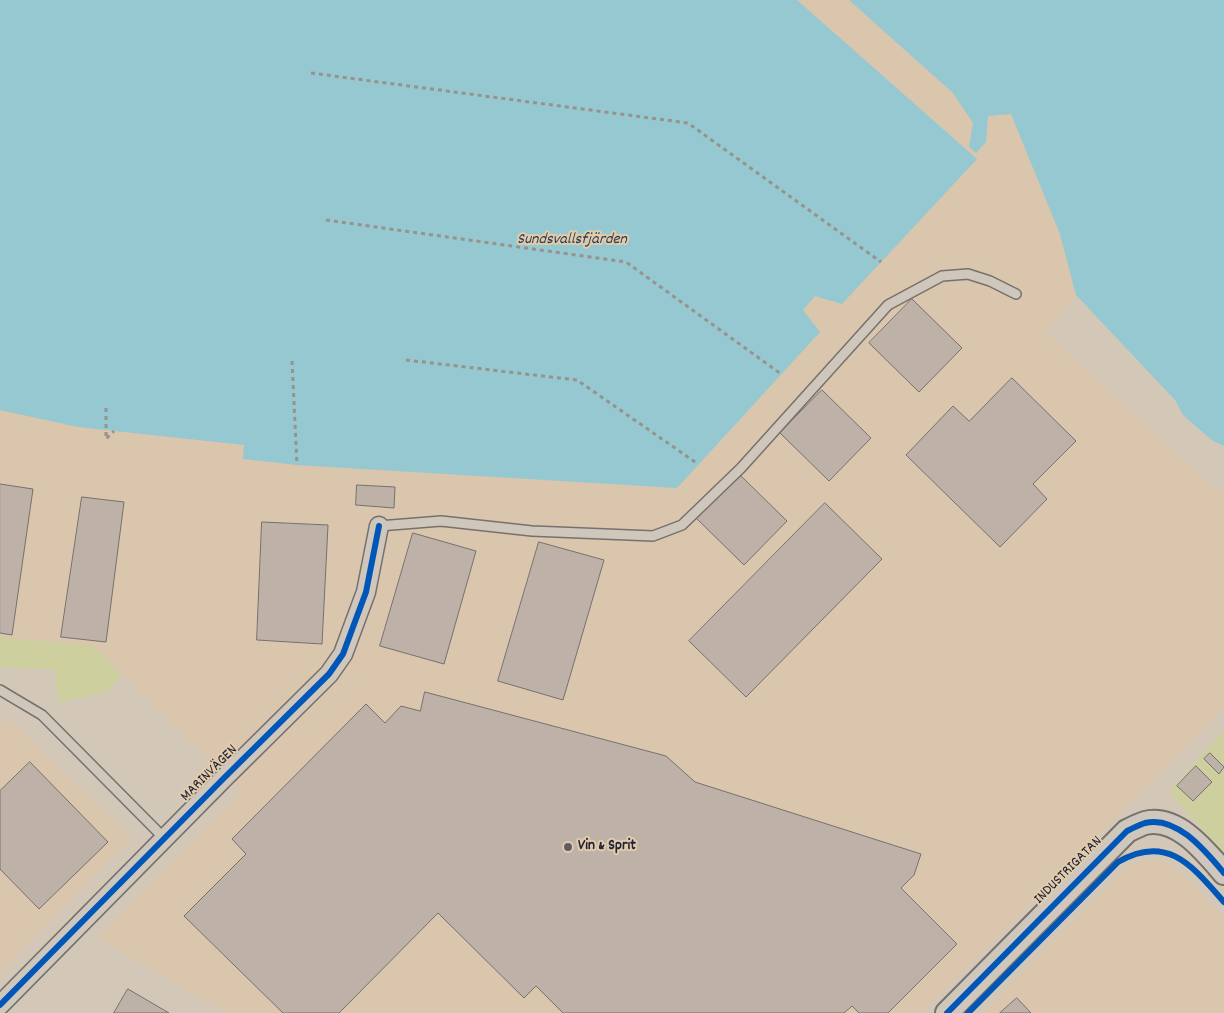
<!DOCTYPE html>
<html>
<head>
<meta charset="utf-8">
<style>
  body { margin:0 }
  canvas { display:block; background:#d3c8b7 }
</style>
</head>
<body>
<canvas width="1224" height="1013"></canvas>
<script>
const context = document.querySelector('canvas').getContext('2d');
context.lineJoin = 'round';
function fillPath(path, color) {
  context.fillStyle = color;
  context.fill(path, 'evenodd');
}
function trace(path, color, width, dash) {
  context.strokeStyle = color;
  context.lineWidth = width;
  context.lineCap = dash ? 'butt' : 'round';
  context.setLineDash(dash || []);
  context.stroke(path);
}
function write(font, color, halo, rows, align = 'center') {
  context.font = font + ' Dekko,sans-serif';
  context.lineWidth = 4;
  context.setLineDash([]);
  context.textBaseline = 'middle';
  context.strokeStyle = halo;
  context.fillStyle = color;
  for (const [text, x, y, turn = 0] of rows) {
    context.save();
    context.translate(x, y);
    context.rotate((+turn || 0) * Math.PI / 180);
    context.textAlign = isNaN(turn) ? turn : align;
    if (halo) context.strokeText(text, 0, 0);
    context.fillText(text, 0, 0);
    context.restore();
  }
}
fillPath(new Path2D(`
  M797 0H849L953 93 973 123 969 147 975 153 986 142 988 116 1011 113 1060 234 1076 295 1046 332 1219 493 1224 489V709L922 1013H226L97 938 241 792 94 646 0 637V410L78 427 244 445V459L297 465 677 488 819 332 803 310 815 296 842 304 977 159ZM361 669 353 680 275 758Z
  M10 719 132 838 0 973V724Z
  M1147 859 1169 863 1188 879 1224 919V1013H982L1128 865Z`), '#dac5ad');
fillPath(new Path2D(`
  M0 637 94 646 122 676 108 691 59 703 54 670 0 667Z
  M1224 730V854L1169 792Z`), '#cdd09e');
fillPath(new Path2D(`
  M0 0H797L977 159 842 304 815 296 803 310 820 332 677 488 297 465 243 459 244 445 78 427 0 410Z
  M849 0H1224V446L1213 441 1183 415 1175 400 1076 295 1060 234 1011 114 988 116 986 142 976 153 969 147 973 123 953 93Z`), '#95c8d0');
const building = new Path2D(`
  M912 299 962 348 919 392 869 343Z
  M1012 378 1076 441 1033 484 1047 499 1000 547 906 455 953 406 969 421Z
  M822 390 871 438 829 481 780 433Z
  M739 474 787 521 744 565 696 518Z
  M0 484 33 489 12 635 0 633Z
  M357 485 395 487 394 508 356 505Z
  M82 497 124 502 106 642 61 637Z
  M825 503 882 559 746 697 689 641Z
  M262 522 328 525 322 644 257 640Z
  M413 533 476 551 444 664 380 646Z
  M539 542 604 560 563 700 498 681Z
  M425 692 666 756 695 782 921 854 914 875 901 888 957 944 888 1013H859L852 1006 844 1013H563L536 986 524 998 438 913 339 1013H283L184 916 246 854 232 839 366 704 385 723 401 706 420 711Z
  M1210 753 1224 767 1219 774 1204 759Z
  M30 762 108 842 39 909 0 869V791Z
  M1196 766 1212 782 1193 801 1177 786Z
  M128 989 169 1013H114Z
  M1017 998 1031 1013H1000Z`);
fillPath(building, '#beb2a8');
trace(building, '#76716e', 1);
const service = new Path2D(`
  M379 526 441 521 532 531 653 536 682 525 741 468 888 305 942 276 968 274 990 281 1016 294
  M0 690 42 715 164 838`);
const minor = new Path2D(`
  M0 1005 224 778 329 674 343 654 366 592 379 526`);
const tertiary = new Path2D(`
  M947 1013 1127 831C1133 828 1139 825 1145 823 1177 815 1206 852 1224 873`);
trace(service, '#76716e', 12);
trace(minor, '#76716e', 21);
trace(tertiary, '#76716e', 26);
trace(new Path2D(`
  M311 73 688 123 881 262
  M326 220 626 262 781 374
  M406 360 577 380 698 464
  M292 361 297 465
  M106 408V439L114 431`), '#98928c', 3, [4, 4]);
trace(service, '#cfc7bb', 9);
trace(minor, '#cfc7bb', 18);
trace(tertiary, '#cfc7bb', 22);
trace(new Path2D(`
  M0 1005 224 778 329 674 343 654 366 592 379 526
  M947 1013 1127 831C1133 828 1139 825 1145 823 1177 815 1206 852 1224 873
  M968 1013 1118 862C1168 833 1193 867 1224 902`), '#0057b8', 6);
for (const [x, y, r, color] of [
  [568,847,5,"#605c66"]
]) {
  const dot = new Path2D();
  dot.arc(x, y, r, 0, 2 * Math.PI);
  context.fillStyle = color;
  context.fill(dot);
  trace(dot, '#e0ccaa', 2);
}
write('15px', '#22223b', '#e0ccaa', [
  ["MARINVÄGEN",210,774,-45],
  ["INDUSTRIGATAN",1069,871,-45]
]);
write('bold 15px', '#22223b', '#e0ccaa', [
  ["Vin & Sprit",578,847]
], 'left');
write('italic 16px', '#2f3b53', '#e0ccaa', [
  ["Sundsvallsfjärden",572,241]
]);
</script>
</body>
</html>
